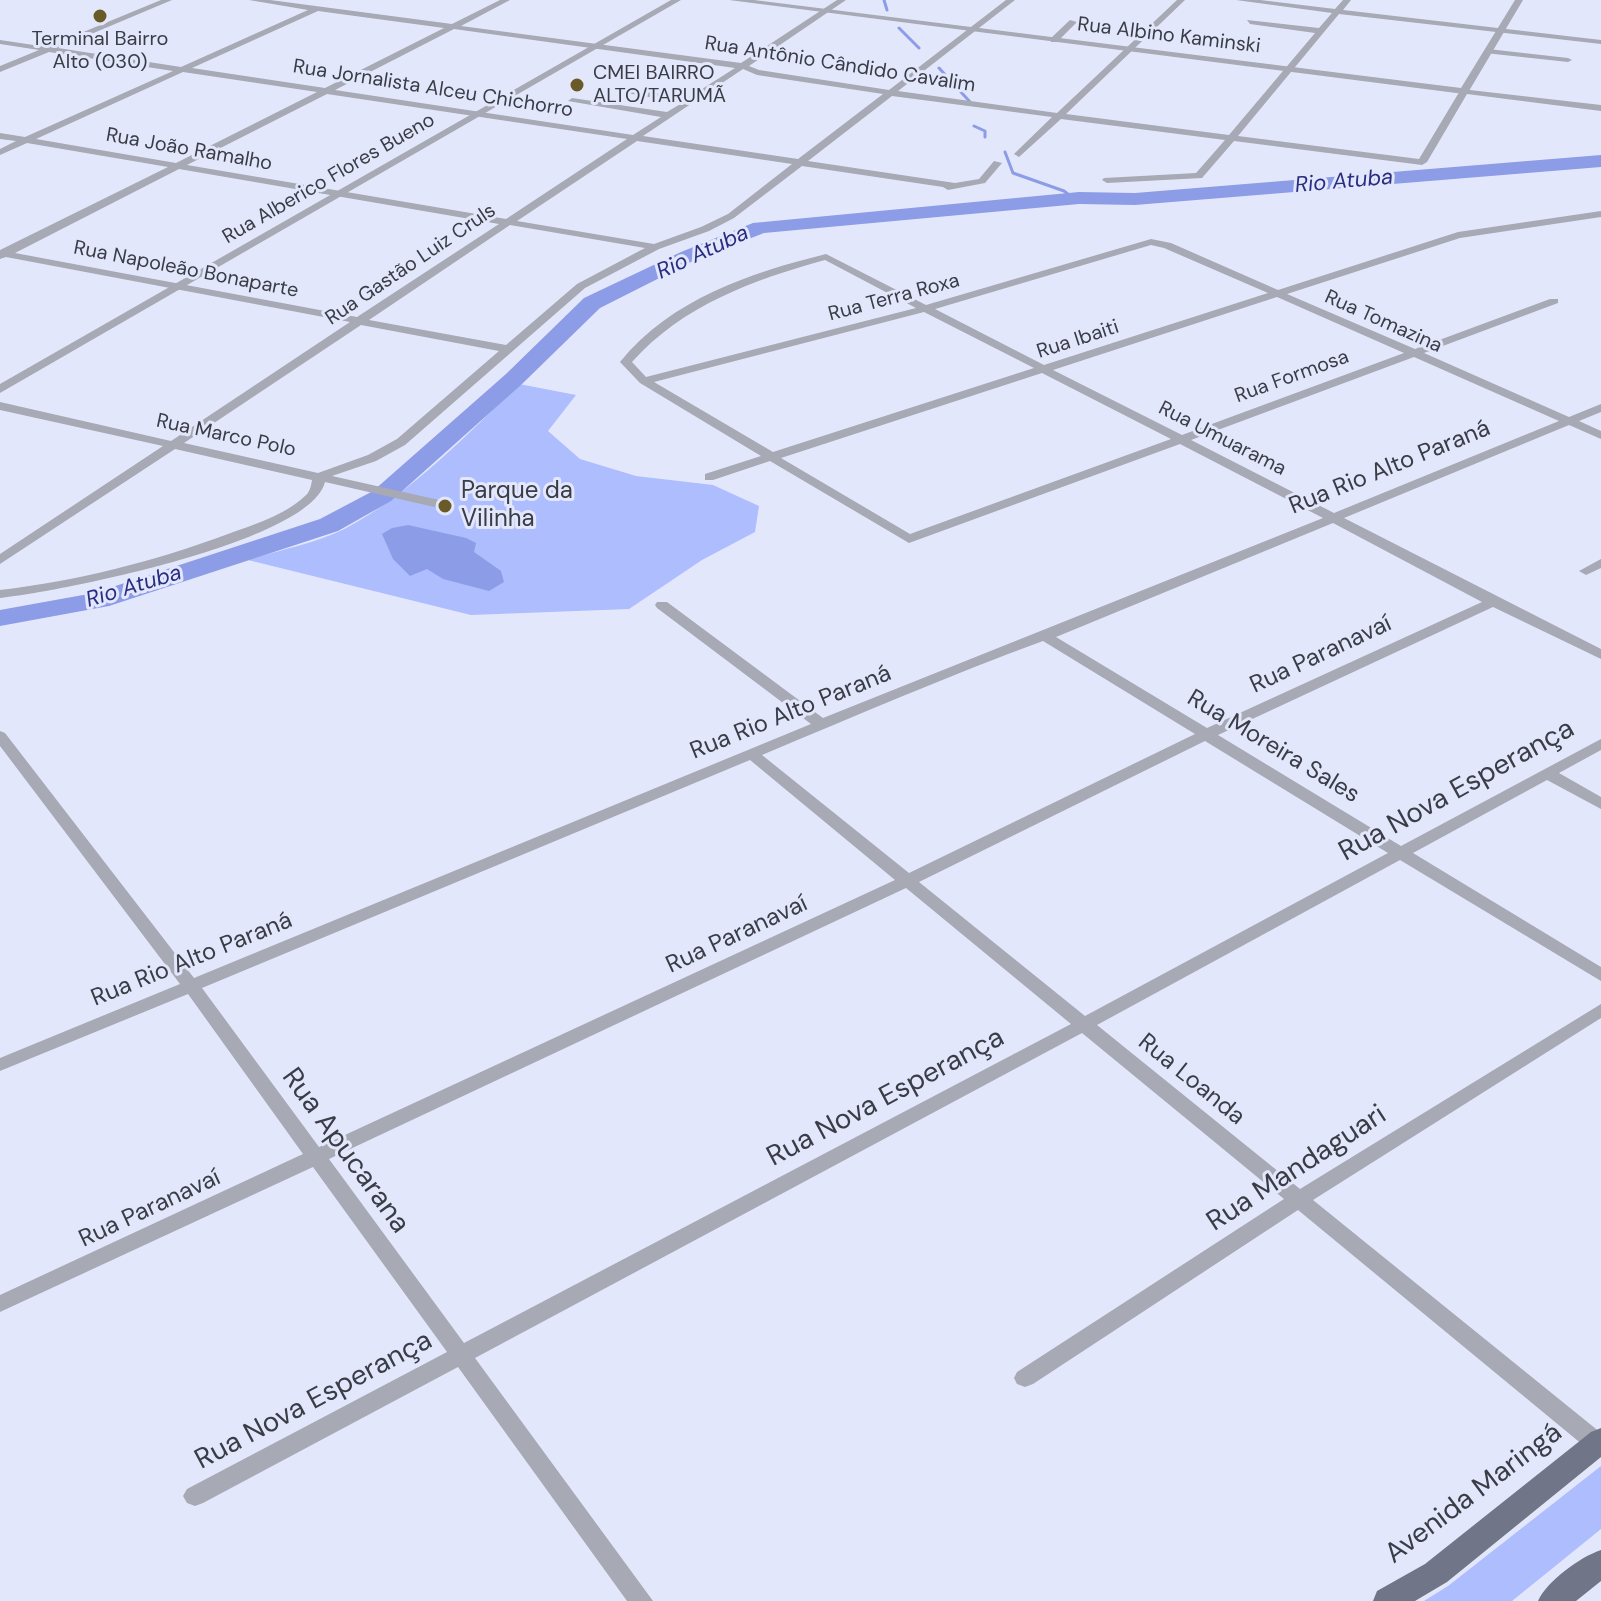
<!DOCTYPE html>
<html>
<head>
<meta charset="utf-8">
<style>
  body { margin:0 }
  canvas { display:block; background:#e3e7fb }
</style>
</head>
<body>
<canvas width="1601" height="1601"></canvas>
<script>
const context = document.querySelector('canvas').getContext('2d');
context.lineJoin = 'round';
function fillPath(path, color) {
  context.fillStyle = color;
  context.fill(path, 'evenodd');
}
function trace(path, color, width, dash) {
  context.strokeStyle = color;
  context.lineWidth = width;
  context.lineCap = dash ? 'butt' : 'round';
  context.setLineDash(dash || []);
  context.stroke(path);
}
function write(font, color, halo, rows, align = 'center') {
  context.font = font + ' "DM Sans",sans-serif';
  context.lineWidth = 6;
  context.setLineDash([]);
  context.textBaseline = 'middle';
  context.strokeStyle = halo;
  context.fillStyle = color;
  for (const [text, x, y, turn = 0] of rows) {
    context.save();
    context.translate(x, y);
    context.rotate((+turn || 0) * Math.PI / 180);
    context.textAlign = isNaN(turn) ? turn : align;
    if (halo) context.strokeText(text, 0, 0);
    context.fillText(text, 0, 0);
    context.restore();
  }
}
fillPath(new Path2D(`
  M519 384 576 395 548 431 580 459 636 476 713 485 759 506 755 532 702 560 629 609 471 615 248 560C279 550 321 542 348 527 412 492 467 435 519 384Z
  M1601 1466V1529L1512 1601H1424L1448 1586Z`), '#aebdfe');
fillPath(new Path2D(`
  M408 525 466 538 476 543 474 552 501 571 504 582 489 591 443 579 427 569 410 576 393 559 382 534 392 528Z`), '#8d9ce6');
trace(new Path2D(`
  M884 0 887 10
  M899 28 919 48
  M939 68 971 103
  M974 126 985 131V137
  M1005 152 1013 173 1064 191 1073 198`), '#8d9ce6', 3);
fillPath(new Path2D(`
  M1601 155V167L1135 205 1079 204 764 233 695 260 600 308 522 384 391 501 338 531 109 606 0 626V610L94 593 320 519 373 491 506 374 584 298 681 252 753 223 1079 192 1135 193Z`), '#8d9ce6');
fillPath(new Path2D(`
  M161 0H172L58 48 181 67 308 10 249 0H270L452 24 500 0H510L461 26 741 63 837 0H846L749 66 759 70 889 90 1006 0H1015L898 91 1057 113 1177 0H1185L1066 114 1229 135 1315 33 1250 24 1247 20 1319 28 1332 13 1236 0H1260L1335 9 1343 0H1351L1343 10 1601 40V44L1339 14 1238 136 1419 159 1461 89 1601 105V111L1467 94 1427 162 1422 165 1234 141 1202 178 1107 183 1102 180 1104 178 1196 173 1225 140 1061 119 1019 157 1014 154 1016 152 1052 117 892 96 808 161 955 183 979 179 994 161 1002 163 985 183 948 190 943 187 802 166 734 218 709 231 659 249 585 288 405 445 376 461 332 476 448 502V508L443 509 325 482C311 542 58 592 0 598V590C78 581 155 561 228 534 253 525 285 515 305 496 310 492 311 486 312 480L175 449 0 564V554L163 446 0 410V402L171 441 350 322 6 257 0 259V250L168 167 27 143 0 155V149L16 141 0 139V133L25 137 173 71 49 52 0 72V66L39 50 0 44V40L47 47ZM318 11 444 28 325 88 192 68ZM454 29 735 68 688 98 620 88 616 91 682 103 667 112 572 98 568 101 661 117 633 135 335 90ZM743 69 757 75 883 94 798 159 643 136ZM183 72 317 92 176 163 36 139ZM327 94 627 139 506 219 187 165ZM637 141 792 164 728 214 701 227 654 244 517 221ZM179 169 499 224 357 317 15 253ZM510 225 645 248 577 284 506 345 369 320ZM361 325 499 351 397 439 368 455 318 473 184 443Z
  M1070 20 1077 22 1057 42H1051V38Z
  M1488 49 1568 58 1572 60 1568 62 1485 53Z
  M1601 211V217L1460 238 1287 294 1415 349 1550 299H1558V303L1424 353 1569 417 1601 404V412L1579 421 1601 431V439L1569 425 1344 518 1601 649V659L1493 607 1218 735 1401 846 1601 739V750L1559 773 1601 797V809L1547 780 1413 853 1601 967V981L1400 860 1097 1025 1300 1189 1601 1004V1018L1313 1200 1601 1433V1451L1589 1450 1298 1210 1033 1384 1025 1387 1017 1384 1014 1378 1017 1372 1284 1199 1082 1033 475 1358 653 1601H627L458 1367 203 1503 195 1506 187 1503 183 1496 187 1489 447 1352 313 1167 0 1312V1295L303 1154 188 994 0 1071V1058L180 984 0 746V731L5 733 194 978 811 724 657 608 655 605 657 602H667L823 718 1323 518 1180 444 909 543 770 461 713 480H705V474L761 456 640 383 620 362C671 299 750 273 826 254L926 305 1151 239 1171 243 1278 290 1458 232ZM1151 245 1164 248 1268 293 1044 365 935 309ZM825 260 916 308 646 377 632 362C683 305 753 280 825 260ZM1277 297 1404 353 1182 435 1053 370ZM924 312 1034 368 773 452 654 382ZM1414 357 1559 421 1334 513 1191 440ZM1042 373 1171 439 910 534 781 458ZM1333 523 1482 602 1207 728 1056 637ZM1043 641 1195 734 909 873 762 755C855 716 948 676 1043 641ZM1205 741 1388 853 1085 1016 919 882ZM750 760 895 880 319 1147 202 988ZM906 888 1071 1024 464 1343 329 1159Z
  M1601 559V568L1586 575 1579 571Z`), '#a7a9b4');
fillPath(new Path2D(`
  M671 0H681L0 393V384Z
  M729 0H754L1461 88 1515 0H1523L1469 91 1464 94Z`), '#a7a9b4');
fillPath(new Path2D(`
  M1601 1428V1457L1447 1582 1415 1601H1373L1377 1591 1425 1564 1591 1432Z
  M1601 1550V1581L1576 1601H1538C1547 1581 1580 1557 1601 1550Z`), '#707587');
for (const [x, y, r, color] of [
  [100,16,8,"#6a5a27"],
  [577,85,8,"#6a5a27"],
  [445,506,8,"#6a5a27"]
]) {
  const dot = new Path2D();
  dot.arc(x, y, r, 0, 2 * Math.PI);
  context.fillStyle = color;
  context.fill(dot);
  trace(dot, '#e3e7fb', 3);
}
write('20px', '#3a3c46', '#e3e7fb', [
  ["Rua Albino Kaminski",1169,36,7],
  ["Rua Antônio Cândido Cavalim",840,65,9],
  ["Rua Jornalista Alceu Chichorro",433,89,9],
  ["Rua João Ramalho",189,150,10],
  ["Rua Alberico Flores Bueno",329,179,-30],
  ["Rua Gastão Luiz Cruls",411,265,-34],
  ["Rua Napoleão Bonaparte",186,270,11],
  ["Rua Terra Roxa",894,298,-15],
  ["Rua Tomazina",1383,322,24],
  ["Rua Ibaiti",1078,340,-18],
  ["Rua Formosa",1292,377,-20],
  ["Rua Marco Polo",226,436,12],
  ["Rua Umuarama",1222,439,27]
]);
write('20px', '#3a3c46', '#e3e7fb', [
  ["Terminal Bairro",100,40],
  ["Alto (030)",100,63],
  ["CMEI BAIRRO",593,74,"left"],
  ["ALTO/TARUMÃ",593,97,"left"]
]);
write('italic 22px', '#292d81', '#e3e7fb', [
  ["Rio Atuba",1344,182,-5],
  ["Rio Atuba",703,253,-25],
  ["Rio Atuba",134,587,-17]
]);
write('24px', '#3a3c46', '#e3e7fb', [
  ["Rua Rio Alto Paraná",1390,468,-22],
  ["Rua Paranavaí",1321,655,-25],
  ["Rua Rio Alto Paraná",791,713,-22],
  ["Rua Moreira Sales",1273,747,31],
  ["Rua Paranavaí",737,935,-25],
  ["Rua Rio Alto Paraná",192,960,-22],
  ["Rua Loanda",1191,1080,39],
  ["Rua Paranavaí",150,1209,-25]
]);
write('24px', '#3a3c46', '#e3e7fb', [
  ["Parque da",461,492],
  ["Vilinha",461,520]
], 'left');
write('28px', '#3a3c46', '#e3e7fb', [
  ["Rua Nova Esperança",1457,791,-29],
  ["Rua Nova Esperança",886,1098,-28],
  ["Rua Apucarana",345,1151,54],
  ["Rua Mandaguari",1297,1169,-33],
  ["Rua Nova Esperança",314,1401,-28],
  ["Avenida Maringá",1474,1494,-37]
]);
</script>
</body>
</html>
